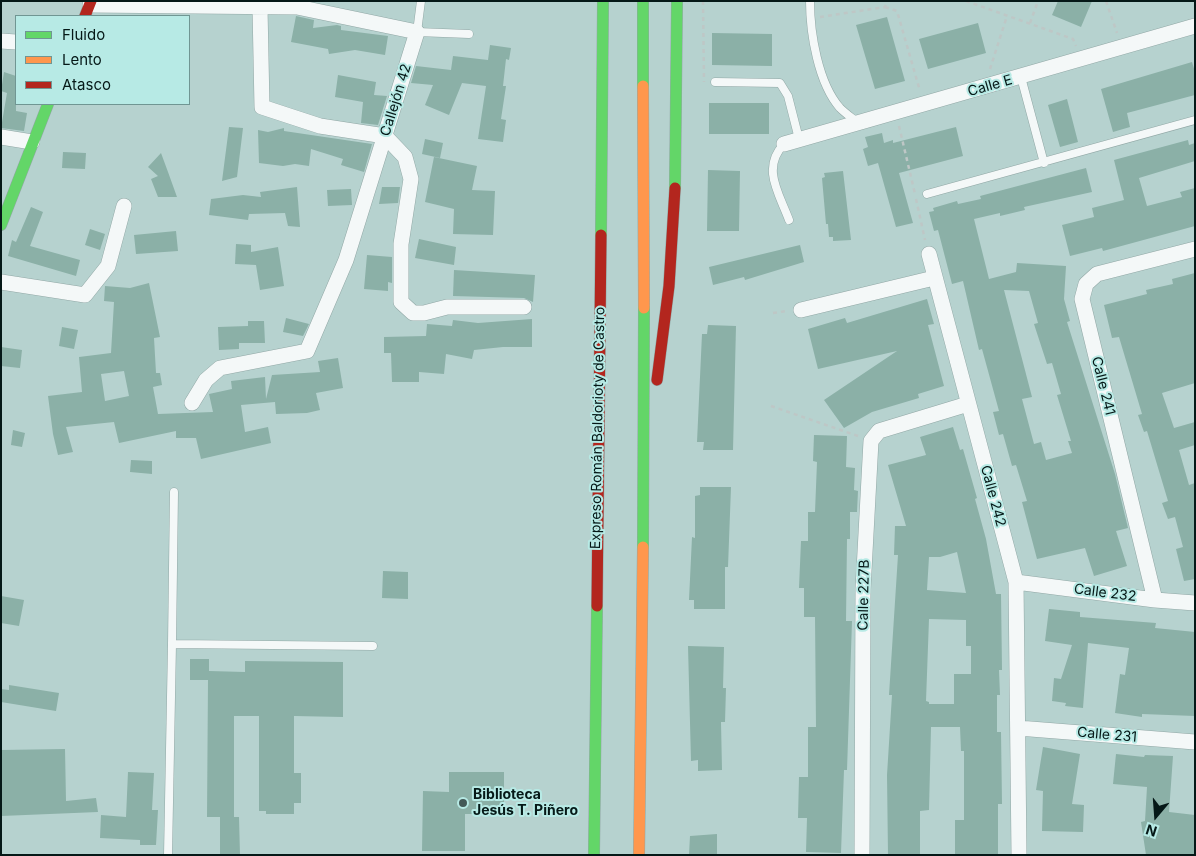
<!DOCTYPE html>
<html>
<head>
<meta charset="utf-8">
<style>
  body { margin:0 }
  #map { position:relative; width:1196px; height:856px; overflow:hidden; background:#b6d2cf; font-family:Inter,sans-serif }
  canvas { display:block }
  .frame { position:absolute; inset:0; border:2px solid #051817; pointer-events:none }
  .legend { position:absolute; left:15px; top:15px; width:175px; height:90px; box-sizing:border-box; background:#b7eae5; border:1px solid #709693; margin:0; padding:6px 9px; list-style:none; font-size:15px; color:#051817 }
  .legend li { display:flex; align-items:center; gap:10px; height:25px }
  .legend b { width:25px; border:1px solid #709693 }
  .north { position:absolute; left:1131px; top:791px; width:50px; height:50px; -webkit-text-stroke:4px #b7eae5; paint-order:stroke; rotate:198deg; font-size:14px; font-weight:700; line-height:20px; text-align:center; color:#051817 }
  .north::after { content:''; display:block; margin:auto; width:18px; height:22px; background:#051817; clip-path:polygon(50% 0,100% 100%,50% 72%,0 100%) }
</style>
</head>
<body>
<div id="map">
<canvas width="1196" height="856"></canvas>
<div class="frame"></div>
<ul class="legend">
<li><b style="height:6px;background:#63d668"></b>Fluido</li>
<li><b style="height:6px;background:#ff974d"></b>Lento</li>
<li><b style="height:6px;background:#b3261e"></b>Atasco</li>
</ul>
<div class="north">N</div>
</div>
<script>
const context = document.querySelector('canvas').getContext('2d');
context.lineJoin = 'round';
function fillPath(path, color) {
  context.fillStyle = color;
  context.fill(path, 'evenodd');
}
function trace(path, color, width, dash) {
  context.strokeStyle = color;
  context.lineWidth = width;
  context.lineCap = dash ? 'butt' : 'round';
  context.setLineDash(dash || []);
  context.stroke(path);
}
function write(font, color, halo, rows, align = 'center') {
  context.font = font + ' Inter,sans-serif';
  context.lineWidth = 4;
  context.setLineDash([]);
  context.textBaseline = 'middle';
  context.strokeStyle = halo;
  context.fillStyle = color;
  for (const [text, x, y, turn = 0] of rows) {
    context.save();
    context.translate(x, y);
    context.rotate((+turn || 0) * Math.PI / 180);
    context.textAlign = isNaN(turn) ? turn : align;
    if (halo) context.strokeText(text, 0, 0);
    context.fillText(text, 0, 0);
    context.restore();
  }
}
fillPath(new Path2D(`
  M1058 1H1092L1081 27 1052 15Z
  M296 16 314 20 313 28 337 25 341 26V30L388 36 385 55 355 50 329 54 328 49 291 42Z
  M887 17 905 81 875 89 856 25Z
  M978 23 986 53 928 69 919 39Z
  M712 33 772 34V66L712 65Z
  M490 45 511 48 509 60 506 59 503 86H506L501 119 506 120 503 142 478 139 486 86 462 83 449 115 425 105 433 85 411 83 416 66 451 70 453 56 488 60Z
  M1192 62 1195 72V95L1127 113 1130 127 1113 132 1101 89Z
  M4 72 16 76V111L27 113 24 131 1 128 7 93 1 91Z
  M338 75 376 82 374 95 387 96 378 125 361 123 363 102 335 97Z
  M1067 99 1078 142 1060 147 1048 105Z
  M709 103H769V134H709Z
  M229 127 243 128 237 177 222 181Z
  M956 127 963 156 899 173 913 223 896 227 878 163 868 166 863 149 868 147 865 137 882 133 884 143 893 140V143Z
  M284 128V131L372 144 364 172 341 165 343 159 311 149 309 166 295 164 283 166 259 163 258 130 268 132Z
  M425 139 443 143 440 158 422 154Z
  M1188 140 1189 145 1195 143V161L1139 178 1147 206 1182 197 1180 192 1195 188V226L1103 251 1102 248 1070 256 1062 225 1094 217 1092 208 1124 200 1114 160Z
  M63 152 86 153 85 169 62 168Z
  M161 153 168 172 177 197H158L151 179 158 176 148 167Z
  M434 157 477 166 472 190 495 191 493 235 453 234 454 209 425 202Z
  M1086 168 1092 192 1024 207 1025 210 1000 216V213L974 219 989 279 1016 272 1017 263 1066 266 1064 299 1070 321 1067 322 1115 474 1128 528 1116 531 1127 566 1094 576 1085 548 1037 559 1022 502 1027 501 1016 465 1012 466 1003 434 999 435 993 412 999 411 982 349 979 350 963 281 952 284 938 230 934 231 929 212 934 211 933 208 957 201 958 204 981 199 980 196ZM1004 290 1029 291 1038 323 1034 324 1047 364 1052 363 1061 394 1057 395 1071 441H1068L1072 453 1046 460 1041 442 1034 444 1022 399 1032 397Z
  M708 170 740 171 739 231H707Z
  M843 171 851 240 833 241V237H829L828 224H826L822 178 825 177 824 173Z
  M297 187 300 227 288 226 285 213 249 214 248 220 209 215 211 199 243 195 261 197 260 192Z
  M382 187H400L398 203 379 204Z
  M351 189 352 205 328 206 327 190Z
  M31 207 43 212 30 246 80 260 76 276 8 256 12 240 16 242Z
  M90 229 105 234 100 250 85 245Z
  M176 231 178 251 136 254 134 235Z
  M419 239 456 247 454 265 415 258Z
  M236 244 251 245V252L278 247 284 286 260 290 256 265 235 264Z
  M800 245 804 262 745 280 744 277 713 285 709 267Z
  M367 255 392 257V283L388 282V291L364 289Z
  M454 270 535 275 533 302 524 298 453 296Z
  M1195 273V383L1162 393 1174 428 1195 422V445L1179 450 1189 485 1195 483V579L1184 581 1176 549 1183 547 1175 517 1168 519 1162 503 1168 501 1147 431 1144 432 1138 415 1142 414 1119 337 1112 338 1104 305 1147 294 1146 290 1173 284 1172 279Z
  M149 283 160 337 154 338 156 373H160L162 385 153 387 158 414 213 412 209 394 232 389 231 381 265 377 266 399 272 375 320 372 318 361 338 358 343 388 316 393 320 410 307 413 276 414 275 402 241 405 245 432 268 427 271 443 201 459 196 438H176V431L119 443 114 422 66 427 73 452 58 455 53 434 48 396 82 392 79 357 111 353 114 302 104 301 105 286 130 288ZM124 371 129 396 105 401 101 374Z
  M927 299 934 324 928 325 944 386 918 394 919 398 872 412 844 428 824 400 897 351 818 369 808 329 845 318 847 323Z
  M286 318 309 324 303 336 283 332Z
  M532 319V347H503L474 350 472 359 446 354 444 374 419 372V382H392L391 353H384V337L426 336 427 324 452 326 453 320 478 323Z
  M248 321H264L265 343H239V349L219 350 218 327 248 326Z
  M708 325 736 326 733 450H703L704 442H697L702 334H707Z
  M62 327 78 330 74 349 59 346Z
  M1 347 22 350 20 368 1 366Z
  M953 427 960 450 963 449 977 498 975 499 986 539 996 594H1001L1002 670H999L1000 695H997V732H1001L1002 804H998V855H955V820H964V751H961L960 727H931L929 810 920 811V855H888L887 775 892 695H889L898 555H894L895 526H906L888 465 926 455 920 437ZM957 552 966 593 927 590 929 557H940ZM929 619 966 620V646H971V674H954V704H929V702L926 701Z
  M13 430 25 433 22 447 11 445Z
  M814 435 847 436 846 467 855 468 854 490 858 491 857 512H850V539H847L846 621H852L847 770H844L841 853 806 852 807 818H798L799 777H808V727H816L815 617H804V588H799L801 541H808V512H815L817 462 813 461Z
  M131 460 152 461V474L130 472Z
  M700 487H731L728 567H725V609H694V600H689L692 537 695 538V496L700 495Z
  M383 571 408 572V599L382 598Z
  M1 596 24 600 19 626 1 623Z
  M1049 609 1080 612V617L1156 623 1155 628 1195 632V716L1142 714V717L1115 713 1120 674 1125 675 1129 648 1088 643 1083 708 1065 706 1066 703 1052 701 1054 678 1061 679 1072 645 1045 641Z
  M688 646 724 647 723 688H726L725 722H721L722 770 698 771V760L691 761Z
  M190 659H209V671L245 672V661L343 662V717L294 716V773H301V803H294V814H266V811H259V716H234V817H239L240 855H220V817H207L208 680H190Z
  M9 685 59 693 56 711 1 702V689L9 690Z
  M1043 747 1080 754 1072 804 1084 805 1083 832 1042 831 1043 791 1036 790Z
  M65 749 66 801 96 798 98 812 1 816V750Z
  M1116 754 1144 757 1145 755 1173 756 1169 812 1195 815V855H1146L1141 822 1145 821 1147 787 1113 784Z
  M128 772 154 773 152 810H158L156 845H140V840L100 838 101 815 126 817Z
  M449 772H504V814H465V851H422L423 791 449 792Z
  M717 834V855H689L690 836Z`), '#8bb0a7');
const lane = new Path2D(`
  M421 1 417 32 469 34
  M810 1C810 33 818 83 840 108 845 113 852 118 858 123
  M1021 77 1044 163
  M715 82 780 83 788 96 799 139
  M784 144C761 168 779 193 789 220
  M927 194 1195 120
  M172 644 174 492
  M168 855 172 644 373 646`);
const street = new Path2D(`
  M90 5 297 7 417 32 346 260 307 351 220 368 206 380 192 403
  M260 8 262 107 320 126 385 136 405 157 411 179 401 244V302L413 313H424L447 307H524
  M1 41 16 42
  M1 137 32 142
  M784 144 1195 26
  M929 254 1016 582 1019 855
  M1 282 85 295 108 266 124 206
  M801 310 934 278
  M1016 582 1155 600 1195 603
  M1155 600 1082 299 1086 284 1097 274 1195 249
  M1018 728 1195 742
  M862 855 863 589 871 441 879 431 968 404`);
const fast = new Path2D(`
  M643 1V86
  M675 188 677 1
  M1 225 48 104
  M601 235 603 1
  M643 547 644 308
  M594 855 597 606`);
const slow = new Path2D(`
  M643 86 644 308
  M639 855 643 547`);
const jam = new Path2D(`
  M85 16 91 1
  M657 380 669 286 675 188
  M597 606 601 235`);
trace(lane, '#91a7a5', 9);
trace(street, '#91a7a5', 16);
trace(fast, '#91a7a5', 12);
trace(slow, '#91a7a5', 12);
trace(jam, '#91a7a5', 12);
trace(new Path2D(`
  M703 1 704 82
  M966 1 1073 39 1076 46
  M1106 1 1117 33
  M885 7 897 11 920 91
  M820 17 885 7 887 1
  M1030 23 1038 1
  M990 69 1007 16
  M899 126 915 194
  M916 199 925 240
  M773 313 787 311
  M771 406 858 436`), '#bec7c6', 2.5, [4, 4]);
trace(lane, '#f4f8f8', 8);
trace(street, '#f4f8f8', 15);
trace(fast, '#63d668', 11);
trace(slow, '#ff974d', 11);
trace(jam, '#b3261e', 11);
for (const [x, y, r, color] of [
  [463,803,5,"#435957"]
]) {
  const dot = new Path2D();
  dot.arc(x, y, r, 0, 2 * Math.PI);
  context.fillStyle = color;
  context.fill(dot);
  trace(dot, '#b7eae5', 2);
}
write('14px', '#051817', '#b7eae5', [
  ["Calle E",990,86,-16],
  ["Callejón 42",396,100,-73],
  ["Calle 241",1103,386,76],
  ["Expreso Román Baldorioty de Castro",598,428,-89],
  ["Calle 242",993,496,75],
  ["Calle 232",1105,593,7],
  ["Calle 227B",864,595,-89],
  ["Calle 231",1107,735,5]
]);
write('bold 14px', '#051817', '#b7eae5', [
  ["Biblioteca",473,795],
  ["Jesús T. Piñero",473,811]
], 'left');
</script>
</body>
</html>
